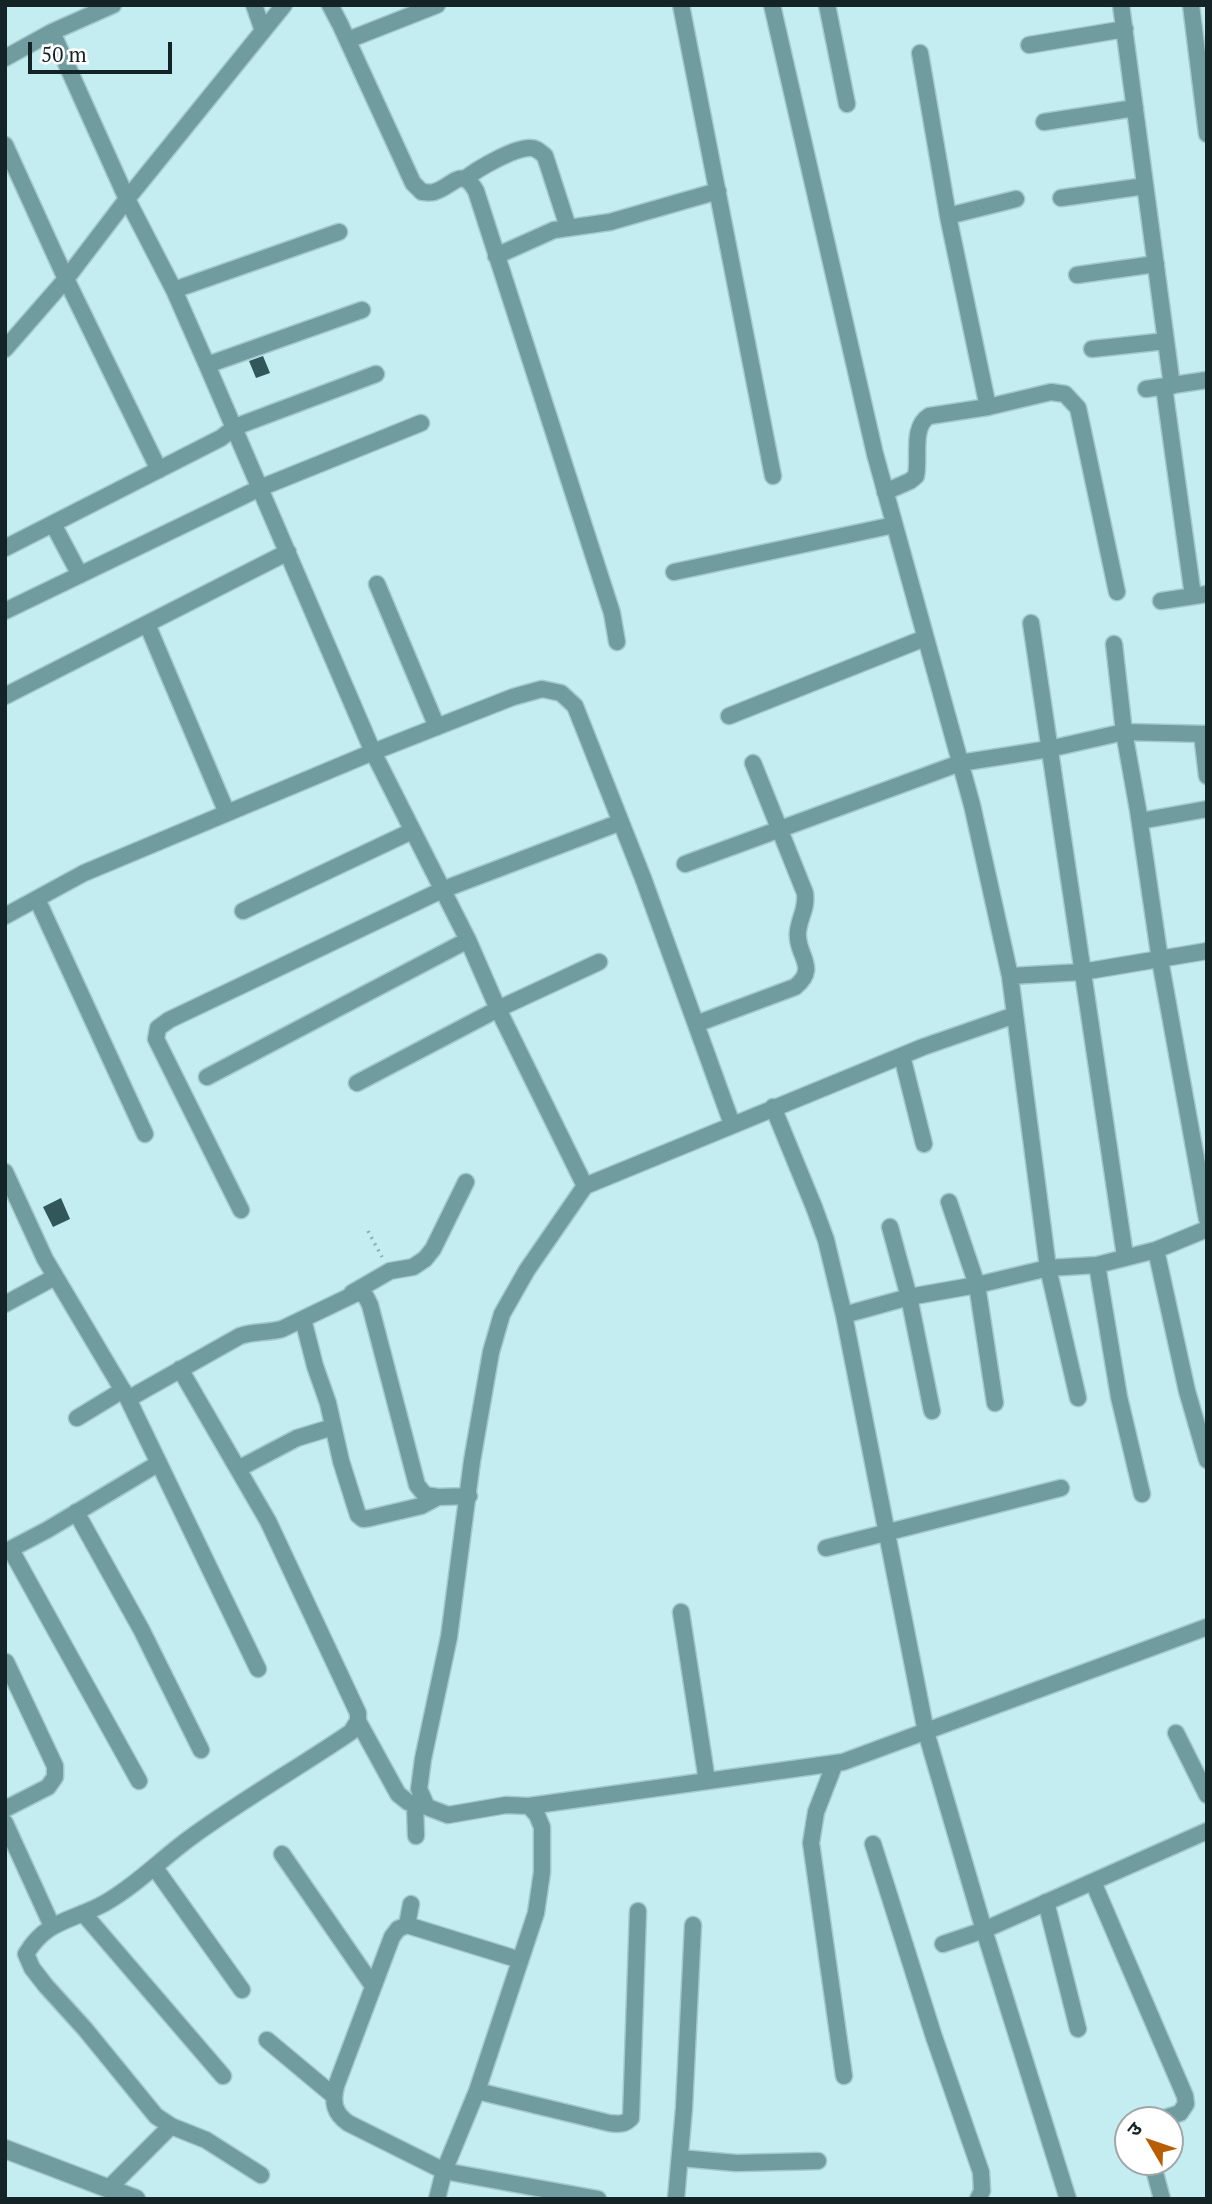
<!DOCTYPE html>
<html>
<head>
<meta charset="utf-8">
<style>
  body { margin:0 }
  #map { position:relative; width:1212px; height:2204px; overflow:hidden; background:#c3edf1; font-family:"PT Serif","Noto Sans Devanagari",serif }
  canvas { display:block }
  .frame { position:absolute; inset:0; border:7px solid #142426; pointer-events:none }
  .north { position:absolute; left:1114px; top:2106px; width:70px; height:70px; box-sizing:border-box; background:#fff; border:2px solid #a1a7a8; border-radius:50%; rotate:309deg; font-size:19px; font-weight:700; line-height:28px; text-align:center; color:#142426 }
  .north::after { content:''; display:block; margin:auto; width:24px; height:32px; background:#b95d03; clip-path:polygon(50% 0,100% 100%,50% 72%,0 100%) }
  .scale { position:absolute; left:28px; top:42px; width:144px; height:32px; box-sizing:border-box; border:4px solid #142426; border-top:0; padding-left:9px; font-size:21px; line-height:24px; white-space:nowrap; color:#142426; -webkit-text-stroke:5px #fff; paint-order:stroke }
</style>
</head>
<body>
<div id="map">
<canvas width="1212" height="2204"></canvas>
<div class="frame"></div>
<div class="north">उ</div>
<div class="scale">50 m</div>
</div>
<script>
const context = document.querySelector('canvas').getContext('2d');
context.lineJoin = 'round';
function fillPath(path, color) {
  context.fillStyle = color;
  context.fill(path, 'evenodd');
}
function trace(path, color, width, dash) {
  context.strokeStyle = color;
  context.lineWidth = width;
  context.lineCap = dash ? 'butt' : 'round';
  context.setLineDash(dash || []);
  context.stroke(path);
}
fillPath(new Path2D(`
  M263 356 270 373 256 378 249 361Z
  M61 1198 70 1219 53 1227 43 1207Z`), '#31575b');
const minor = new Path2D(`
  M254 5 263 31
  M330 5 340 24 413 183 422 192C426 192 430 193 434 192 453 187 461 165 476 191L612 613 617 642
  M681 5 773 476
  M772 5 875 454 972 805 1010 976 1048 1268 1078 1398
  M827 5 847 104
  M1121 5 1172 386
  M1191 5 1207 134
  M52 32 127 199 174 290 207 365 373 752 468 940 498 1009 585 1186
  M348 40 437 5
  M1029 45 1125 29
  M920 53 948 216 988 407
  M5 58 52 32 113 5
  M1044 122 1135 108
  M5 145 66 279 159 470
  M465 179C477 169 515 147 531 148 537 148 540 152 545 156L568 227
  M1061 198 1145 186
  M948 216 1016 199
  M496 256 554 230 610 222 718 191
  M1077 275 1156 264
  M174 290 339 232
  M5 349 66 279 127 199 284 5
  M1092 349 1166 341
  M207 365 362 310
  M1164 387 1193 596
  M1146 389 1207 380
  M885 492 910 481 916 476C920 457 911 427 929 416L988 407 1051 392 1065 394 1078 408 1117 592
  M53 524 80 575
  M5 548 221 438 235 427 376 374
  M674 572 894 525
  M377 584 437 727
  M1161 601 1207 594
  M5 611 260 488 421 423
  M1031 623 1125 1256
  M147 624 227 813
  M1114 644 1124 732 1138 810 1160 960 1207 1219
  M5 696 288 552
  M729 716 925 638
  M1202 734 1207 776
  M1140 821 1207 809
  M685 864 960 763 1049 749 1124 732 1207 734
  M37 899 145 1134
  M243 911 412 831
  M5 916 84 873 373 752 513 697 542 689 561 693 575 706 643 878 732 1124
  M1010 976 1082 972 1207 951
  M696 1024 795 987C820 967 795 955 798 931 800 916 807 909 805 893L753 763
  M902 1056 924 1144
  M207 1077 468 940
  M357 1083 498 1009 599 962
  M773 1107 814 1207 826 1240 844 1315 926 1732 984 1930 1068 2199
  M5 1172 45 1259 128 1399 258 1669
  M949 1202 977 1285 995 1403
  M241 1210 156 1039 158 1028 169 1020 442 890 621 822
  M890 1227 909 1297 932 1411
  M1156 1250 1187 1391 1207 1460
  M1097 1265 1119 1397 1142 1494
  M352 1293 390 1271 413 1267 425 1259 433 1249 466 1182
  M5 1304 55 1277
  M844 1315 909 1297 977 1285 1048 1268 1097 1265 1156 1250 1207 1229
  M303 1319 315 1366 328 1403 341 1461 358 1515 363 1519 370 1518 421 1506 438 1497
  M128 1399 240 1336C254 1331 268 1333 282 1329L359 1292 366 1297 370 1305 417 1485 425 1495 438 1497 469 1496
  M77 1418 123 1390
  M238 1469 297 1438 333 1427
  M76 1512 141 1629 201 1750
  M826 1548 1061 1488
  M11 1550 139 1781
  M5 1552 47 1530 159 1463
  M681 1612 707 1781
  M358 1721 398 1794 408 1802 427 1807
  M1176 1733 1207 1795
  M835 1763 816 1812 811 1843 844 2076
  M415 1804 416 1836
  M529 1806 843 1762 1207 1627
  M5 1809 48 1787 55 1777V1766L6 1662
  M5 1823 52 1926
  M873 1844 934 2037 981 2172 982 2191 978 2199
  M282 1854 373 1986
  M155 1868 242 1990
  M1093 1882 1185 2096 1186 2104 1180 2113 1158 2120
  M1046 1902 1078 2029
  M83 1913 223 2076
  M407 1925 411 1904
  M943 1944 984 1930 1207 1831
  M520 1960 407 1925 398 1929 392 1937 336 2086C332 2102 334 2113 348 2123L444 2171 598 2199
  M267 2040 334 2096
  M477 2091 609 2123C619 2124 624 2125 631 2118L638 1911
  M171 2126 156 2116 85 2029 46 1986 32 1968 26 1954C47 1919 73 1921 105 1903 137 1885 161 1859 190 1838 242 1800 298 1768 351 1732L358 1721V1713L268 1521 180 1369
  M680 2158 736 2163 818 2161
  M1152 2162 1162 2199
  M109 2188 171 2126 206 2140 261 2175
  M437 2199 444 2171 477 2091 536 1913 542 1872V1827L537 1815 529 1806 506 1805 448 1815 427 1807 419 1789 423 1759 449 1637 472 1461 491 1352 502 1314 527 1270 585 1186 923 1047 1015 1015
  M676 2199 684 2108 693 1925`);
const tertiary = new Path2D(`
  M5 2149 136 2199`);
trace(minor, '#a4c9cc', 19);
trace(tertiary, '#a4c9cc', 21);
trace(new Path2D(`
  M368 1231 382 1257`), '#8dafb2', 3.5, [2, 5]);
trace(minor, '#709b9f', 16);
trace(tertiary, '#709b9f', 18);
</script>
</body>
</html>
